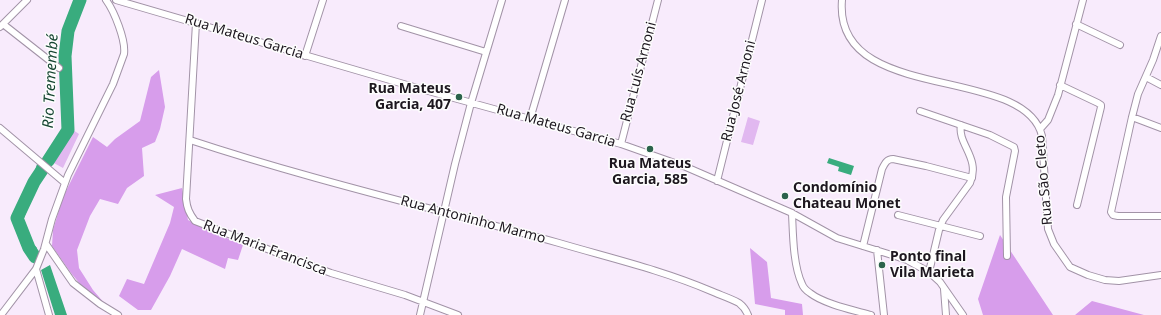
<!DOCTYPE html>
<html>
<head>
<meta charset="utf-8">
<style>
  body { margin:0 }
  canvas { display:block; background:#f8ebfc }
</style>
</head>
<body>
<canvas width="1161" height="315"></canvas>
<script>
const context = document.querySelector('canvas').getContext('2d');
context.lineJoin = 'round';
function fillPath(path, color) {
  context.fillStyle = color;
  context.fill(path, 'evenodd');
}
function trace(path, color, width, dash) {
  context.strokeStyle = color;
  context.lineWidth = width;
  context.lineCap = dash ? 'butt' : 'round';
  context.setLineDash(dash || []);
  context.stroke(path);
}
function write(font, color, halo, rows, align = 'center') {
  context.font = font + ' "Noto Sans",sans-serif';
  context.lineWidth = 3;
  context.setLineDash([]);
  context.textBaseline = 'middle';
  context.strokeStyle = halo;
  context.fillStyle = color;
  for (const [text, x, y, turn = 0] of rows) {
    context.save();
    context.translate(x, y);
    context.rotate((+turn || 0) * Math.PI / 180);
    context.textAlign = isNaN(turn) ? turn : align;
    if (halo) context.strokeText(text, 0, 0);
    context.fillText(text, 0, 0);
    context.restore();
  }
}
fillPath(new Path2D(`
  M748 117 760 121 753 145 741 142Z
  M70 128 79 134 63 168 52 162Z`), '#e1b8f0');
fillPath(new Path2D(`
  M159 70 165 107 160 129 155 142 142 148 144 176 127 188 118 204 100 199 90 216 77 250 79 268 93 290 105 304 85 290 71 273 52 246 53 230 63 197 93 137 107 147 115 139 140 121 151 77Z
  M182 188 188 220 208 230 243 245 238 260 228 258 225 269 182 249 170 276 151 310H138L119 296 127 279 144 284 170 223 174 207 155 195Z
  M1000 235 1053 315H983L978 299Z
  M750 248 767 262 771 298 802 304 803 315H785V310L755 304Z
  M1092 301 1144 315H1075Z`), '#d79deb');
fillPath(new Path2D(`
  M829 158 854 166 851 175 838 171 839 167 827 163Z
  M37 164 42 168 22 224 29 240 37 248 34 258 29 250 18 224Z
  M50 265 67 315H55L41 270Z`), '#39ac7e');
trace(new Path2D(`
  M48 161 68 130 65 56 68 31 80 0
  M35 257 29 248 17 218 34 182 42 170`), '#39ac7e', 13);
const minor = new Path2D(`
  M116 0 414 87 530 119 621 144 686 167 792 213 837 238 895 256 907 260 929 272 940 282 963 315
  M842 0C833 106 1025 63 1042 136L1048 229 1054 244 1070 267 1088 275 1105 280 1119 281 1161 275
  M196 23 186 199C187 208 189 213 195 221L293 259 331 273 405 295 458 315
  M3 24 59 68
  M1076 24 1120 45
  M401 26 486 52
  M0 27 27 0
  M1161 36 1153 60 1138 94 1132 117 1111 212 1113 215 1118 216H1161
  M305 56 323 0
  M1146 77 1161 85
  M1060 85 1098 103 1101 105V107L1077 205
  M920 111 990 135 1014 147 1015 151 1006 197 1007 256
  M1132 117 1161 128
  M530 119 565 0
  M0 128 65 183
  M1040 129 1048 120 1058 95 1083 0
  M190 140C311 180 436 209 559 243 610 258 662 270 711 291 720 295 730 298 739 303 743 306 746 310 748 315
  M621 144 658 0
  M717 181 762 0
  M792 213C793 234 793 265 802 284 803 287 807 291 810 293 824 304 853 310 871 315
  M898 215 980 236
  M46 244 73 283 100 304 118 315
  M863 246 882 169C885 163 887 159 893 159L926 166 972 178
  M877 250 884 315
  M36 269 49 315
  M929 272 939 230 943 220 970 183C981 158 957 144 961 125
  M944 289 946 315
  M1 315 36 269 44 249 52 219 68 175 113 84 124 54C126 40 114 11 106 0
  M420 315 455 164 471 103 502 0`);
trace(minor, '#a293a7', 8);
trace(minor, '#fff', 6);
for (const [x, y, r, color] of [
  [459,97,4,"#2b634b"],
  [650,149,4,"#2b634b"],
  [785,196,4,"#2b634b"],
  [882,265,4,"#2b634b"]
]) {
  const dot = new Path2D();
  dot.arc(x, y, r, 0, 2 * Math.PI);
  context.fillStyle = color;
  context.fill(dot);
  trace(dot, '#fdfdfd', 1.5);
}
write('14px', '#1d171f', '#fdfdfd', [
  ["Rua Mateus Garcia",244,37,17],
  ["Rua Luís Arnoni",639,72,-75],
  ["Rua José Arnoni",739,91,-76],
  ["Rua Mateus Garcia",556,126,16],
  ["Rua São Cleto",1044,180,-95],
  ["Rua Antoninho Marmo",473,220,15],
  ["Rua Maria Francisca",265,248,21]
]);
write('bold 14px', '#1d171f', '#fdfdfd', [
  ["Rua Mateus",451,89,"right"],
  ["Garcia, 407",451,105,"right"],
  ["Rua Mateus",650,164,"center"],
  ["Garcia, 585",650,180,"center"],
  ["Condomínio",793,188],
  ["Chateau Monet",793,204],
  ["Ponto final",890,257],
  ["Vila Marieta",890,273]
], 'left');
write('italic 15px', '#164532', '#fdfdfd', [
  ["Rio Tremembé",51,81,-87]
]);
</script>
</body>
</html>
